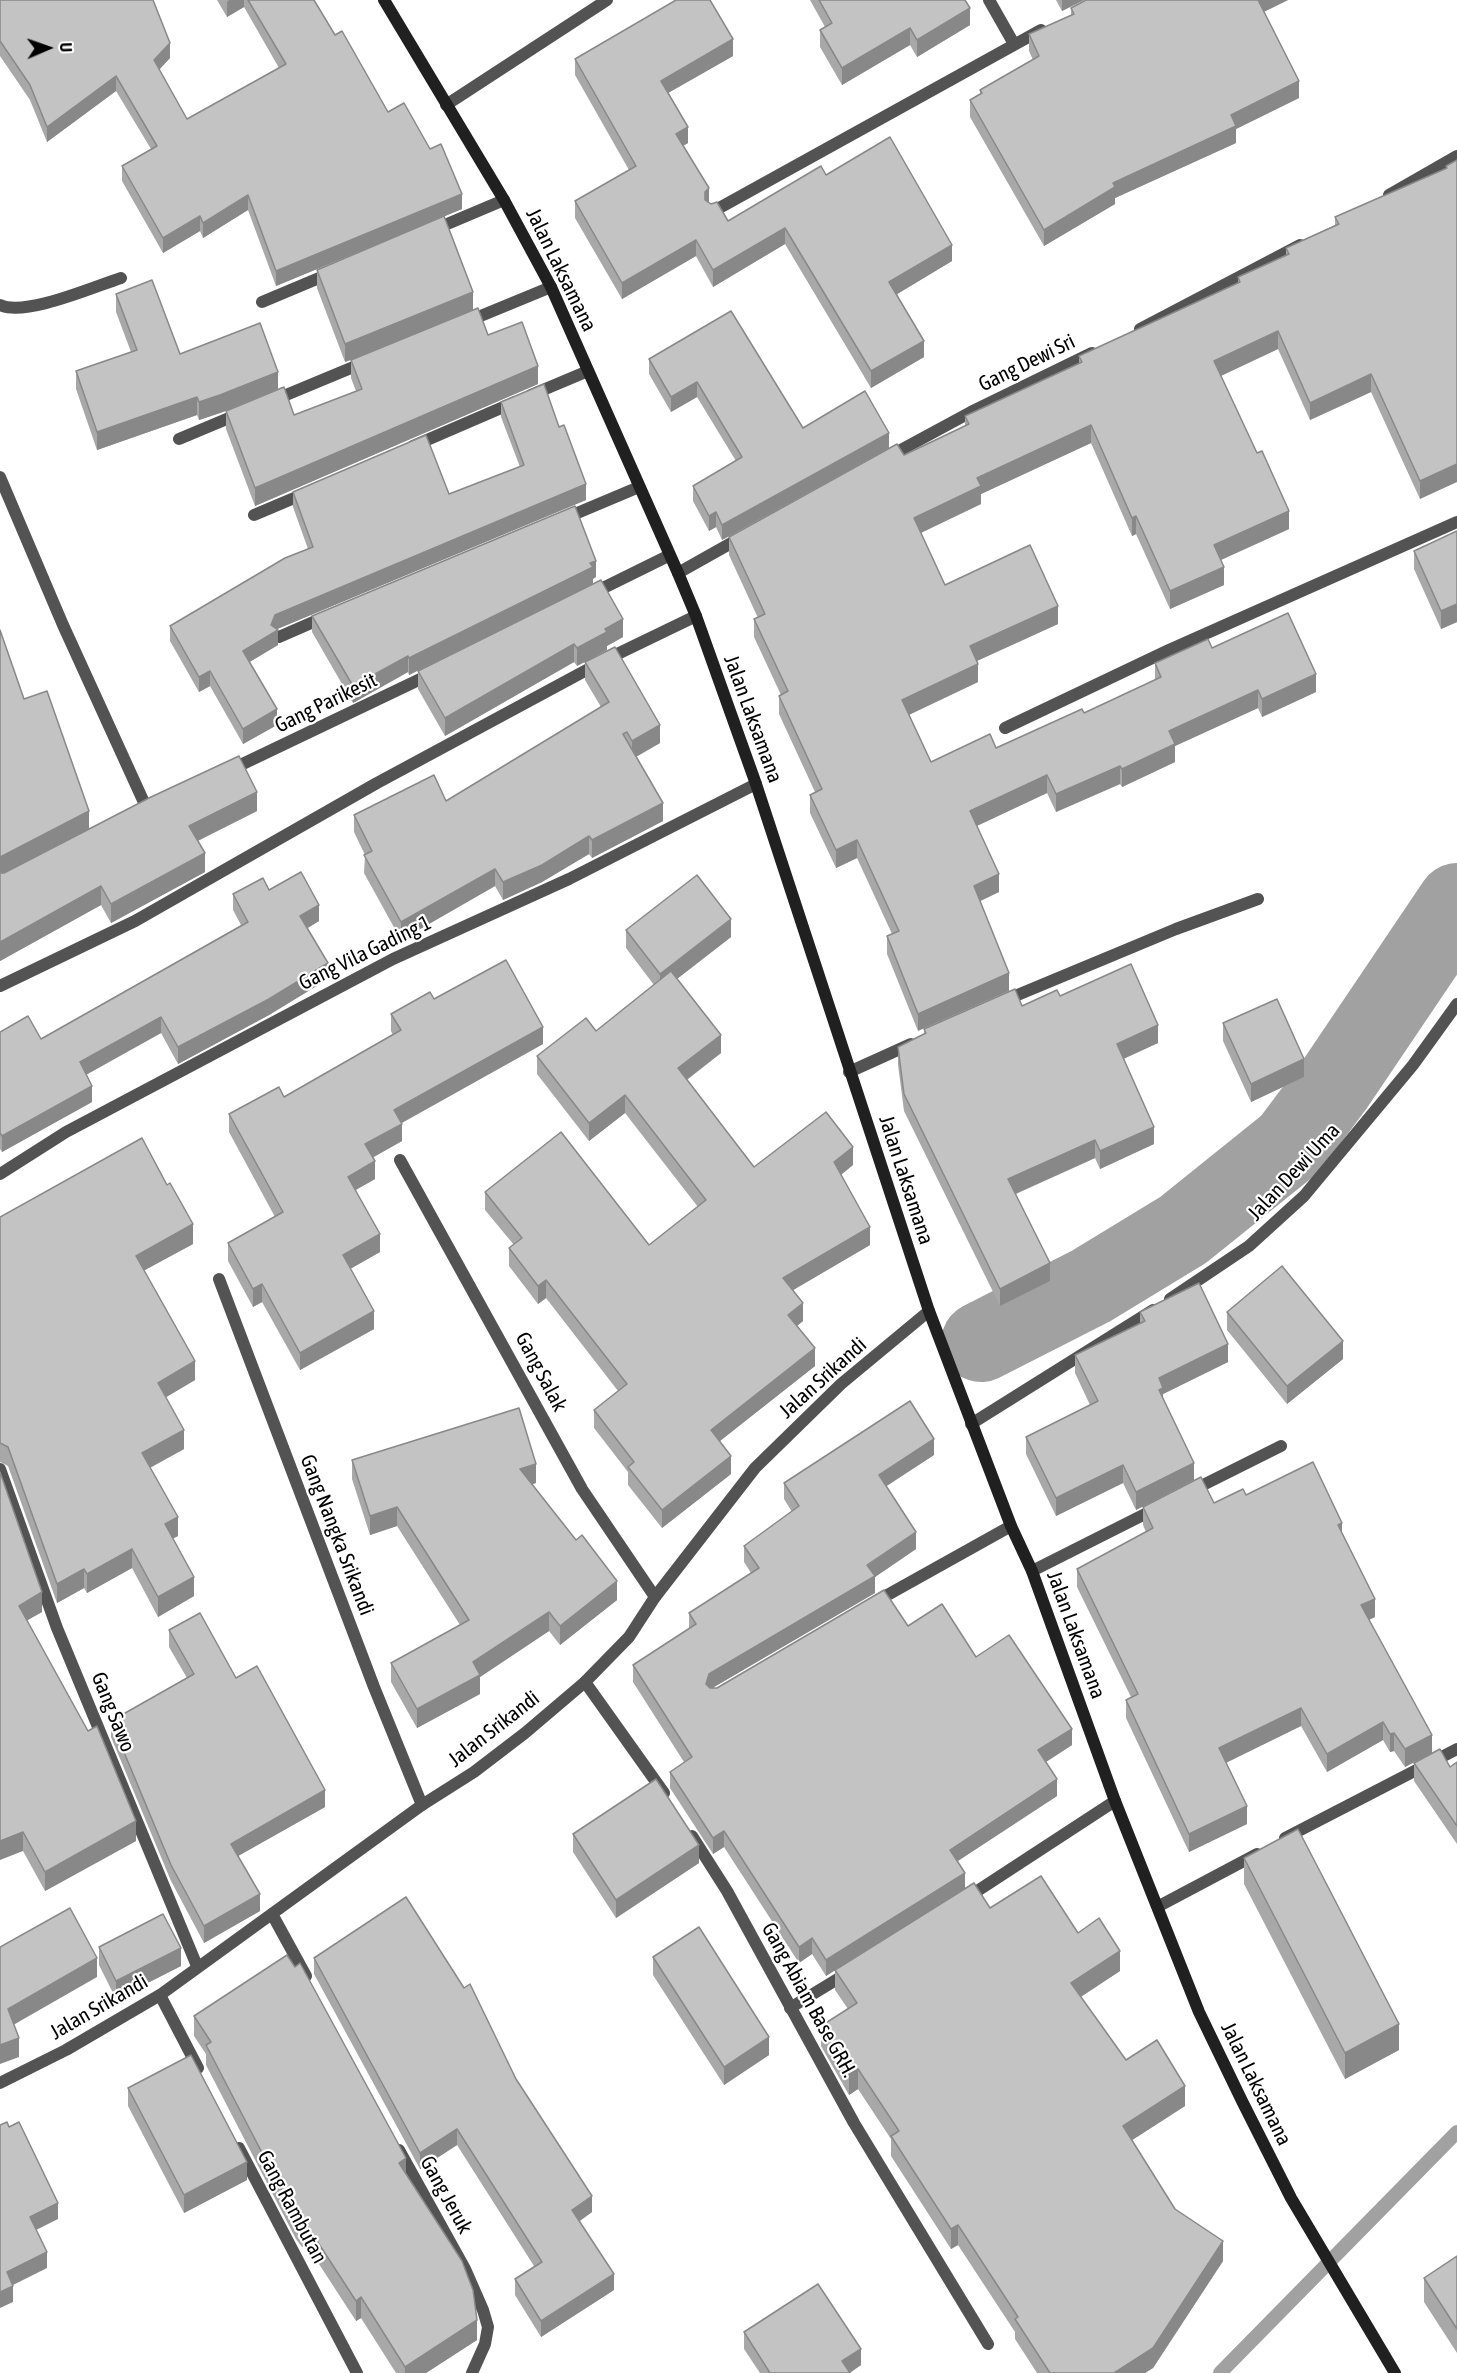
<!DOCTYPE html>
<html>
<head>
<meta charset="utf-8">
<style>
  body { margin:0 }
  #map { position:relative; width:1457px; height:2373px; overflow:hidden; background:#fff; font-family:"Asap Condensed",sans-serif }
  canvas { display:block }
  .north { position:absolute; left:18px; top:18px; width:60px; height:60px; -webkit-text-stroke:4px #fff; paint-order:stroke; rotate:88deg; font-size:16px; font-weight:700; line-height:24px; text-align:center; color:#000 }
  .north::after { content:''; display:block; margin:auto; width:21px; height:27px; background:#000; clip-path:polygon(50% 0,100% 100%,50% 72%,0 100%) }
</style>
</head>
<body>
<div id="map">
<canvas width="1457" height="2373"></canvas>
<div class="north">U</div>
</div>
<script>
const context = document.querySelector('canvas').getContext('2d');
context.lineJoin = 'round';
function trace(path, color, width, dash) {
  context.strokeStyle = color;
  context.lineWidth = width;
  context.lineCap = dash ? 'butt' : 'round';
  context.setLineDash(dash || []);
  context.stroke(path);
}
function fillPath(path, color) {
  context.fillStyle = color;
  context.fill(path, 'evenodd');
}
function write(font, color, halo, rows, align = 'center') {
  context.font = font + ' "Asap Condensed",sans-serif';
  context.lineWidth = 4.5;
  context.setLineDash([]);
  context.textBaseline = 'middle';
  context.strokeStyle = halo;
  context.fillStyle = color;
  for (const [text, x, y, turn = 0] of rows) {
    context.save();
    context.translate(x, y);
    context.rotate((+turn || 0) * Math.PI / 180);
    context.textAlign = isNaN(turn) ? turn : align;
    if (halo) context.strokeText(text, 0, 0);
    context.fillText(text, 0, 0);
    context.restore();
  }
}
trace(new Path2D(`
  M1220 2373 1457 2132`), '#a1a1a1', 14);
trace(new Path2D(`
  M981 1342 1091 1286 1183 1230 1290 1144 1335 1084 1457 903`), '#a1a1a1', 80);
trace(new Path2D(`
  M433 230 504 200
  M262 302 331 273
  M466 322 551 287
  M531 395 588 371
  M274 400 363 363
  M179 439 241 413
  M413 446 515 402
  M254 515 306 493
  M563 519 639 487
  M279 637 327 616
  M585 1682 664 1793
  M692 1836 727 1891 854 2123 988 2344
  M272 1914 306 1976
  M399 2150 465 2269 483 2310 488 2327 485 2344 472 2373`), '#535353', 12);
trace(new Path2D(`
  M989 0 1014 44
  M446 105 607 0
  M1389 195 1457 156
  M712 212 1041 30
  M0 305C25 317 93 287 121 278
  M1140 329 1300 245
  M886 458 971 412 1092 353
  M0 477 63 625 147 809
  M678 573 742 537
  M591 594 668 556
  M1005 728 1169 650 1457 522
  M230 770 431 674
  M0 986 135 921 377 783 607 659 696 616
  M1003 1001 1176 929 1258 899
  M849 1072 911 1044
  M400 1160 582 1489 655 1597
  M0 1174 66 1132 393 959 569 879 756 784
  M219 1279 374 1687 422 1805
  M1170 1299 1249 1246 1304 1196 1413 1065 1457 1004
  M971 1424 1153 1310
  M0 1469 57 1628 197 1966
  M1191 1491 1281 1446
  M1032 1571 1157 1508
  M873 1603 1011 1526
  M1285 1838 1457 1749
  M965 1899 1115 1801
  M1159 1906 1257 1854
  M160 1995 198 2068
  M790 2008 849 1972
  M239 2148 357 2373`), '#535353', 12);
trace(new Path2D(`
  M0 2083 66 2050 160 1995 422 1805 474 1772 525 1733 585 1682 629 1637 655 1597 755 1468 841 1384 929 1311`), '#535353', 12);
trace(new Path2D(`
  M384 0 504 200 551 287 678 573 696 616 756 784 929 1311 1011 1526 1032 1571 1115 1801 1199 2012 1242 2101 1291 2198 1395 2373`), '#202020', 12);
fillPath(new Path2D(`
  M0 0 170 58 159 70 187 119 279 68 244 7 227 17 217 0H314L335 35 388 112 462 209 276 286 248 210 203 238 200 231 163 253 122 181V166L151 149 116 91 47 142 30 100 0 56Z
  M810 0H965L970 25 917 57 910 45 842 85 820 47V30L825 27Z
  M1056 0H1084L1062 11Z
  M1288 0 1264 12 1299 98 1236 129V143L1115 198V204L1044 246 970 117V100L980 94V90L1033 60 1029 51V34L1071 15V8Z
  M733 56 668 93 688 143 683 146 709 202 728 221 826 175 952 261 897 294 924 357 871 388 785 244 713 287 696 256 622 299 575 218V201L629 170 575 75V59Z
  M1457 160 1420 499 1371 392 1310 420 1278 349 1221 376 1289 529 1221 560 1224 585 1170 609 1136 534 1132 536 1091 443 981 494V504L921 533 945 585 1058 624 977 661 978 682 909 715 931 762 996 748 1084 713 1155 680V663L1212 648 1316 692 1262 717 1258 708 1175 746V762L1122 787 1120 784 1056 812 1047 793 977 826 999 892 980 901 918 1031 887 954V936L892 934 857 858 836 868 810 813V795L815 792 779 714V696L781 695 754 637V619L758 618 729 555V537L965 426V416L1079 364V356L1238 283V277L1286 255V248L1335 225V217L1446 169V166Z
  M317 270 473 310 488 335 538 384 255 506 226 429V411L199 420 197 415 97 450 76 389V371L131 352 116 312V294L180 354 278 389 294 415 356 391 351 378V360L345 362 317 288Z
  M649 359 803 428 889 448 722 540 716 527 709 531 693 501V486L736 461 697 397 671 412 649 374Z
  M501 402 586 500 277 629 278 645 249 662 277 725 243 744 210 686 199 692 170 641V626L308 549 293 507V492L449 494 520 467 501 417Z
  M1457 531V622L1441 629 1414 569V551Z
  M596 577 409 675 408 672 353 703 312 632V616Z
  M601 580 623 637 607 646V650L577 666 574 662 445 736 418 689V671Z
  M0 630 24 699 89 829 257 811 198 841 205 872 111 923 101 905 0 961Z
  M585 662 660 743 636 757 663 821 592 858 589 854 542 882 503 900 495 886 401 940 364 873 365 855 354 832V815L446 801 601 707 585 680Z
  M269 890 319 921 308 928 328 979 269 1015 178 1064 161 1033 86 1075 92 1102 2 1152 0 1149V1032L41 1039 241 925 233 910V894Z
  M626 930 731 937 677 979 721 1053 687 1080 754 1167 853 1165 841 1175 870 1245 793 1290 803 1321 797 1326 815 1366 720 1441 731 1474 662 1528 628 1485V1472L594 1428V1410L618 1391 546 1298 538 1304 509 1266V1248L514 1245 485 1210V1192L649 1245 698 1207 625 1113 589 1141 537 1074V1056L596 1031 654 985 626 948Z
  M1060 996 1158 1043 1124 1058 1154 1144 1100 1169 1095 1158 1016 1194 1050 1281 1000 1306 904 1111 898 1065V1047L924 1034V1029Z
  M434 999 543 1044 402 1123V1141L373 1157 375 1179 356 1190 380 1252 350 1269 374 1329 300 1370 262 1302 253 1307 228 1261V1243L275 1217 229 1132V1114L284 1097 393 1035 391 1031V1014Z
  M1223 1023 1304 1077 1251 1102 1223 1041Z
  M0 1217 193 1244 144 1270 195 1380 166 1397 184 1449 150 1468 178 1536 173 1538 194 1596 158 1617 132 1568 87 1593 84 1588 57 1603 8 1466 0 1462Z
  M1140 1312 1228 1362 1163 1394V1399L1194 1480 1136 1510 1123 1483 1056 1516 1026 1454V1437L1090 1405 1075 1373V1355L1140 1323Z
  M1227 1312 1343 1359 1287 1404 1227 1330Z
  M934 1455 886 1486 916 1549 875 1577V1593L712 1688H717L908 1626 976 1657 1072 1745 1046 1762 1057 1796 958 1861 965 1889 990 1908 1078 1933 1120 1971 1081 1997 1126 2060 1185 2106 1132 2140 1175 2209 1223 2261 1153 2368 1145 2373H1037L1015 2339V2332L958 2245 951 2249 891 2156V2139L858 2089 849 2095 821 2046V2026L848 2009 835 1990V1970L826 1976 812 1954 799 1963 724 1847 713 1854 670 1788V1772L684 1762 633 1682V1665L689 1629V1613L751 1573 744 1562V1546L792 1512 784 1499V1483Z
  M352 1460 536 1483 532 1484 617 1600 560 1645 549 1631 480 1677V1694L417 1728 391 1682V1663L460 1625 397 1526 370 1535 352 1479Z
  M0 1472 42 1612 27 1620 136 1841 45 1891 23 1851Z
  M1246 1495 1342 1533 1375 1617 1369 1620 1432 1753 1405 1767 1394 1751 1390 1752 1383 1740 1327 1772 1301 1726 1226 1763 1247 1824 1189 1852 1126 1718V1700L1131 1697 1077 1587V1569L1146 1532 1143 1525V1507L1214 1503Z
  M169 1630 236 1678 325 1807 238 1856 260 1911 204 1943 171 1881 111 1737V1721L187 1678 169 1647Z
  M1457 1762V1844L1414 1781V1763L1450 1767Z
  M573 1834 699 1863 616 1918 573 1852Z
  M1244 1858 1399 2050 1345 2079 1244 1884Z
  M99 1947 181 1966 116 1999 99 1965Z
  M653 1957 769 2055 724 2085 653 1975Z
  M314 1958 516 2079 592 2212 580 2221 614 2290 541 2337 515 2295V2279L534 2266 457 2145 420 2169 314 1974Z
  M194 2016 406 2175 477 2340 426 2373H396L361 2318 356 2321 306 2244 302 2247 296 2239 206 2065V2054L194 2036Z
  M128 2088 247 2180 184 2213 128 2106Z
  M1457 2256V2353L1424 2302V2278Z
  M744 2332 861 2365 850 2373H760L744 2349Z`), '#a8a8a8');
fillPath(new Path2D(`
  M229 0H244V7L227 17V2Z
  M1062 0H1084L1062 11Z
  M1257 0H1288L1257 15Z
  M970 8V25L917 57V40Z
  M910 28V45L842 85V68Z
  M733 39V56L661 97V81Z
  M170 43V58L154 75V60Z
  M116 76V91L47 142V127Z
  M1299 81V98L1236 129V143L1115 198V204L1044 246V230L1113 183 1231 115Z
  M688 127V143L676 150V134Z
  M709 188V204L705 208V192Z
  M462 194V209L276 286V271Z
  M248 195V210L203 238V223Z
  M200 216V231L163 253V238Z
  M785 228V244L713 287V270Z
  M696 240V256L622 299V283Z
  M952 245V261L889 299V282Z
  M473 292V310L345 362V344Z
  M1278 331V349L1214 379V361Z
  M924 341V357L871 388V371Z
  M538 366V384L255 506V488Z
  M278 372V389L220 413 199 420V402Z
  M1371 374V392L1310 420V403Z
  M697 382V397L671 412V397Z
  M197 397V415L97 450V432Z
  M1091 425V443L981 494V504L914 536V518L977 478Z
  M889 433V448L722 540V525Z
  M1457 464V482L1420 499V481Z
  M586 484V500L275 630H278V645L243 666V651L271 625 275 615Z
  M1289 511V529L1214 563V545Z
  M716 512V527L709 531V516Z
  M1136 516V534L1132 536V518Z
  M596 561V577L593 579V584L409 675V658L590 563Z
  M1224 567V585L1170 609V591Z
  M1457 604V622L1441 629V611Z
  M1058 606V624L970 664V646Z
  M623 619V637L607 646V650L577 666V648L605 629Z
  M574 644V662L445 736V718Z
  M408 656V672L353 703V686Z
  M978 664V682L902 718V700Z
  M210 671V686L199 692V677Z
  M1316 674V692L1262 717V699Z
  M1258 690V708L1175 746V762L1122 787V769L1169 731Z
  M277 709V725L243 744V729Z
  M660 725V743L632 759V741Z
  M1120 766V784L1056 812V794Z
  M1047 775V793L970 829V811Z
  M257 792V811L189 845V826Z
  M663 803V821L592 858V840Z
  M89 811V830L0 876V857Z
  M589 836V854L542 882 503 900V882Z
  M857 840V858L836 868V850Z
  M205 853V872L111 923V904Z
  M495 869V886L401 940V922Z
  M999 874V892L974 904V886Z
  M101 886V905L0 961V942Z
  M319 905V921L300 932V916Z
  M731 919V937L660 992V974Z
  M328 963V979L269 1015 178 1064V1047Z
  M1009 973V991L918 1031V1014Z
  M161 1017V1033L80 1078V1062Z
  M1158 1025V1043L1117 1062V1044Z
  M543 1027V1044L394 1127V1110Z
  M721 1035V1053L678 1086V1068Z
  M1304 1059V1077L1251 1102V1084Z
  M92 1086V1102L2 1152V1136Z
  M625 1095V1113L589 1141V1123Z
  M402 1124V1141L365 1162V1144Z
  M1154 1127V1144L1100 1169V1151Z
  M1095 1140V1158L1008 1197V1179Z
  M853 1147V1165L834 1180V1162Z
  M375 1161V1179L348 1194V1177Z
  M193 1224V1244L136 1275V1256Z
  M870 1227V1245L783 1296V1278Z
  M380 1234V1252L343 1273V1255Z
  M1050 1263V1281L1000 1306V1289Z
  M546 1280V1298L538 1304V1286Z
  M262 1284V1302L253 1307V1289Z
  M803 1303V1321L788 1333V1315Z
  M374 1311V1329L300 1370V1353Z
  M1343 1341V1359L1287 1404V1386Z
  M1228 1344V1362L1163 1394V1406L1159 1408V1378Z
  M815 1348V1366L711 1448V1430Z
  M195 1361V1380L158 1402V1383Z
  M184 1430V1449L142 1472V1453Z
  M934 1439V1455L879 1491V1475Z
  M731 1456V1474L662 1528V1510Z
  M1194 1463V1480L1136 1510V1492Z
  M536 1464V1483L520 1488V1469Z
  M1123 1465V1483L1056 1516V1498Z
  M397 1507V1526L370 1535V1516Z
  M178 1517V1536L165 1543V1524Z
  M1342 1523V1541L1338 1525Z
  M916 1532V1549L875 1577V1593L709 1690 706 1684 709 1674Z
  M132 1549V1568L87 1593V1574Z
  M84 1569V1588L57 1603V1584Z
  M194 1577V1596L158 1617V1597Z
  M617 1581V1600L560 1645V1626Z
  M42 1592V1612L19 1625V1606Z
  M1375 1599V1617L1361 1623V1605Z
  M549 1612V1631L480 1677V1694L417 1728V1709L473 1662Z
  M1301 1708V1726L1219 1766V1748Z
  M1383 1722V1740L1327 1772V1754Z
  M1072 1729V1745L1038 1767V1750Z
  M1394 1733V1751L1390 1752V1734Z
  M1432 1735V1753L1405 1767V1749Z
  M1057 1779V1796L950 1866V1850Z
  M325 1790V1807L231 1860V1844Z
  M1247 1806V1824L1189 1852V1834Z
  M136 1821V1841L45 1891V1872Z
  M724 1831V1847L713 1854V1838Z
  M23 1832V1851L0 1860V1841Z
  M699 1845V1863L616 1918V1900Z
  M965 1873V1889L826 1976V1960Z
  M260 1894V1911L204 1943V1926Z
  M812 1938V1954L799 1963V1947Z
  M181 1948V1966L116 1999V1981Z
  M1120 1951V1971L1071 2003V1983Z
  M97 1958V1977L8 2028V2009Z
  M1399 2024V2050L1345 2079V2053Z
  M769 2037V2055L724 2085V2067Z
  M19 2038V2057L0 2064V2045Z
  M858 2069V2089L849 2095V2074Z
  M1185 2086V2106L1123 2146V2126Z
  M457 2129V2145L420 2169V2153Z
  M406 2158V2178L399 2163Z
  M247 2162V2180L184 2213V2195Z
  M592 2196V2212L572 2226V2210Z
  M58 2203V2219L30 2233V2217Z
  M306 2224V2244L302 2247V2227Z
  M958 2225V2245L951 2249V2229Z
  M1223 2241V2261L1153 2368 1145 2373H1114Z
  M47 2252V2268L7 2288V2272Z
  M614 2274V2290L541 2337V2321Z
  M13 2286V2302L0 2308V2292Z
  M361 2297V2318L356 2321V2301Z
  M477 2320V2340L426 2373H405V2367Z
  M861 2349V2365L849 2373 842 2361Z`), '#888');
const building = new Path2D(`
  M0 0H153L170 43 154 60 187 119 286 64 248 0H314L335 35 342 31 388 112 404 103 430 149 441 144 462 194 276 271 248 195 203 223 200 216 163 238 122 166 157 146 116 76 47 127 30 85 0 41Z
  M676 0H710L733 39 661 81 688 127 676 134 709 188 705 192V200L711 204 717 202 728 221 821 166 826 175 890 137 952 245 889 282 924 341 871 371 785 228 713 270 696 240 622 283 575 201 636 166 575 59Z
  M819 0H965L970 8 917 40 910 28 842 68 820 30 832 23Z
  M1086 0H1258L1299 81 1231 115 1236 126 1113 183 1115 187 1044 230 970 100 982 93 980 90 1039 56 1029 34 1074 14 1071 8Z
  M1457 160V464L1420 481 1371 374 1310 403 1278 331 1214 361 1257 453 1262 451 1289 511 1214 545 1224 567 1170 591 1136 516 1132 518 1091 425 977 478 981 486 914 518 945 585 1030 545 1058 606 970 646 978 664 902 700 931 762 990 734 996 748 1082 709 1084 713 1161 677 1155 663 1208 639 1212 648 1288 613 1316 674 1262 699 1258 690 1169 731 1175 744 1122 769 1120 766 1056 794 1047 775 970 811 999 874 974 886 1009 973 918 1014 887 936 899 931 857 840 836 850 810 795 822 789 779 696 788 691 754 619 765 614 729 537 897 444 904 455 969 424 965 416 1082 362 1079 356 1240 282 1238 277 1289 254 1286 248 1339 224 1335 217 1447 168 1446 166Z
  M444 216 473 292 345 344 317 270Z
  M152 280 180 354 260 323 278 372 220 395 199 402 197 397 97 432 76 371 137 350 116 294Z
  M478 308 488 335 522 322 538 366 255 488 226 411 284 387 294 415 362 389 351 360Z
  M731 311 803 428 865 391 889 433 722 525 716 512 709 516 693 486 742 457 697 382 671 397 649 359Z
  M544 384 559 427 564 425 586 484 275 615 271 625 278 630 243 651 277 709 243 729 210 671 199 677 170 626 285 558 313 547 293 492 426 435 449 494 524 465 501 402Z
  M575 506 596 561 590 563 593 567 409 658 408 656 353 686 312 616Z
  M1457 531V604L1441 611 1414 551Z
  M601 580 623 619 605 629 607 632 577 648 574 644 445 718 418 671Z
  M0 630 24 699 47 691 89 811 0 857Z
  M615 647 660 725 632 741 627 732 623 734 663 803 592 840 589 836 542 865 503 882 495 869 401 922 364 855 372 851 354 815 434 775 446 801 609 702 585 662Z
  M239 756 257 792 189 826 205 853 111 904 101 886 0 942V873H4L151 797Z
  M301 872 319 905 300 916 328 963 269 999 178 1047 161 1017 80 1062 92 1086 2 1136 0 1133V1032L28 1016 41 1039 248 922 233 894 263 878 269 890Z
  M697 875 731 919 660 974 626 930Z
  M506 960 543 1027 394 1110 402 1124 365 1144 375 1161 348 1177 380 1234 343 1255 374 1311 300 1353 262 1284 253 1289 228 1243 283 1212 229 1114 279 1087 284 1097 401 1030 391 1014 430 992 434 999Z
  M1131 964 1158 1025 1117 1044 1154 1127 1100 1151 1095 1140 1008 1179 1050 1263 1000 1289 904 1094 898 1047 926 1033 924 1029 1015 989 1022 1006 1057 990 1060 996Z
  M671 971 721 1035 678 1068 754 1167 826 1112 853 1147 834 1162 870 1227 783 1278 803 1303 788 1315 815 1348 711 1430 731 1456 662 1510 628 1467 634 1462 594 1410 627 1384 546 1280 538 1286 509 1248 522 1238 485 1192 561 1132 649 1245 706 1200 625 1095 589 1123 537 1056 586 1018 596 1031Z
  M1277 999 1304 1059 1251 1084 1223 1023Z
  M142 1138 167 1185 170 1183 193 1224 136 1256 195 1361 158 1383 184 1430 142 1453 178 1517 165 1524 194 1577 158 1597 132 1549 87 1574 84 1569 57 1584 8 1447 0 1443V1217Z
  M1282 1266 1343 1341 1287 1386 1227 1312Z
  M1199 1283 1228 1344 1159 1378 1163 1388 1159 1390 1194 1463 1136 1492 1123 1465 1056 1498 1026 1437 1098 1401 1075 1355 1145 1321 1140 1312Z
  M910 1401 934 1439 879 1475 916 1532 867 1565 875 1576 709 1674 706 1684 710 1688H717L884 1590 908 1626 942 1604 976 1657 1009 1635 1072 1729 1038 1750 1057 1779 950 1850 965 1873 826 1960 812 1938 799 1947 724 1831 713 1838 670 1772 692 1757 633 1665 696 1624 689 1613 759 1568 744 1546 799 1506 784 1483Z
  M519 1408 536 1464 520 1469 576 1540 582 1535 617 1581 560 1626 549 1612 473 1662 480 1675 417 1709 391 1663 469 1620 397 1507 370 1516 352 1460Z
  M1313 1462 1342 1523 1338 1525 1375 1599 1361 1605 1432 1735 1405 1749 1394 1733 1390 1734 1383 1722 1327 1754 1301 1708 1219 1748 1247 1806 1189 1834 1126 1700 1138 1694 1077 1569 1153 1528 1143 1507 1201 1477 1214 1503 1243 1489 1246 1495Z
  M0 1472 42 1592 19 1606 88 1731 97 1726 136 1821 45 1872 23 1832 0 1841Z
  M200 1613 236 1678 257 1666 325 1790 231 1844 260 1894 204 1926 171 1865 111 1721 194 1674 169 1630Z
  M1440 1749 1450 1767 1457 1762V1826L1414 1763Z
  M656 1779 699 1845 616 1900 573 1834Z
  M1298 1829 1399 2024 1345 2053 1244 1858Z
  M1041 1876 1078 1933 1099 1918 1120 1951 1071 1983 1126 2060 1157 2040 1185 2086 1123 2126 1175 2209 1223 2241 1153 2348 1114 2373H1050L1015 2319 1018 2317 958 2225 951 2229 891 2136 899 2131 858 2069 849 2074 821 2026 857 2003 835 1970 974 1883 990 1908Z
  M406 1897 464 1988 470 1984 516 2079 592 2196 572 2210 614 2274 541 2321 515 2279 542 2262 457 2129 420 2153 314 1958Z
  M70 1908 97 1958 8 2009 19 2038 0 2045V1947Z
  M163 1914 181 1948 116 1981 99 1947Z
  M699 1927 769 2037 724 2067 653 1957Z
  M287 1955 295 1967 300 1963 406 2158 399 2163 462 2261 473 2290 477 2320 405 2367 361 2297 356 2301 306 2224 302 2227 296 2218 206 2045 211 2042 194 2016Z
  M191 2055 247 2162 184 2195 128 2088Z
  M7 2122 9 2127 19 2122 58 2203 30 2217 47 2252 7 2272 13 2286 0 2292V2125Z
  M1457 2256V2329L1424 2278Z
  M818 2284 861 2349 842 2361 850 2373H770L744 2332Z`);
fillPath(building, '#c3c3c3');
trace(building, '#888', 1.5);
write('21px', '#000', '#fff', [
  ["Jalan Laksamana",561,270,64],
  ["Gang Dewi Sri",1027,363,-26],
  ["Gang Parikesit",326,703,-26],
  ["Jalan Laksamana",753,719,70],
  ["Gang Vila Gading 1",365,953,-26],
  ["Jalan Dewi Uma",1294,1172,-47],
  ["Jalan Laksamana",906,1180,72],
  ["Gang Salak",541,1372,62],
  ["Jalan Srikandi",823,1378,-42],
  ["Gang Nangka Srikandi",337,1535,69],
  ["Jalan Laksamana",1076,1635,70],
  ["Gang Sawo",113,1712,68],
  ["Jalan Srikandi",494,1729,-38],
  ["Gang Abiam Base GRH.",809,2000,61],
  ["Jalan Srikandi",99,2007,-30],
  ["Jalan Laksamana",1256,2084,64],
  ["Gang Jeruk",446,2195,61],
  ["Gang Rambutan",292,2207,62]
]);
</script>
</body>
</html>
